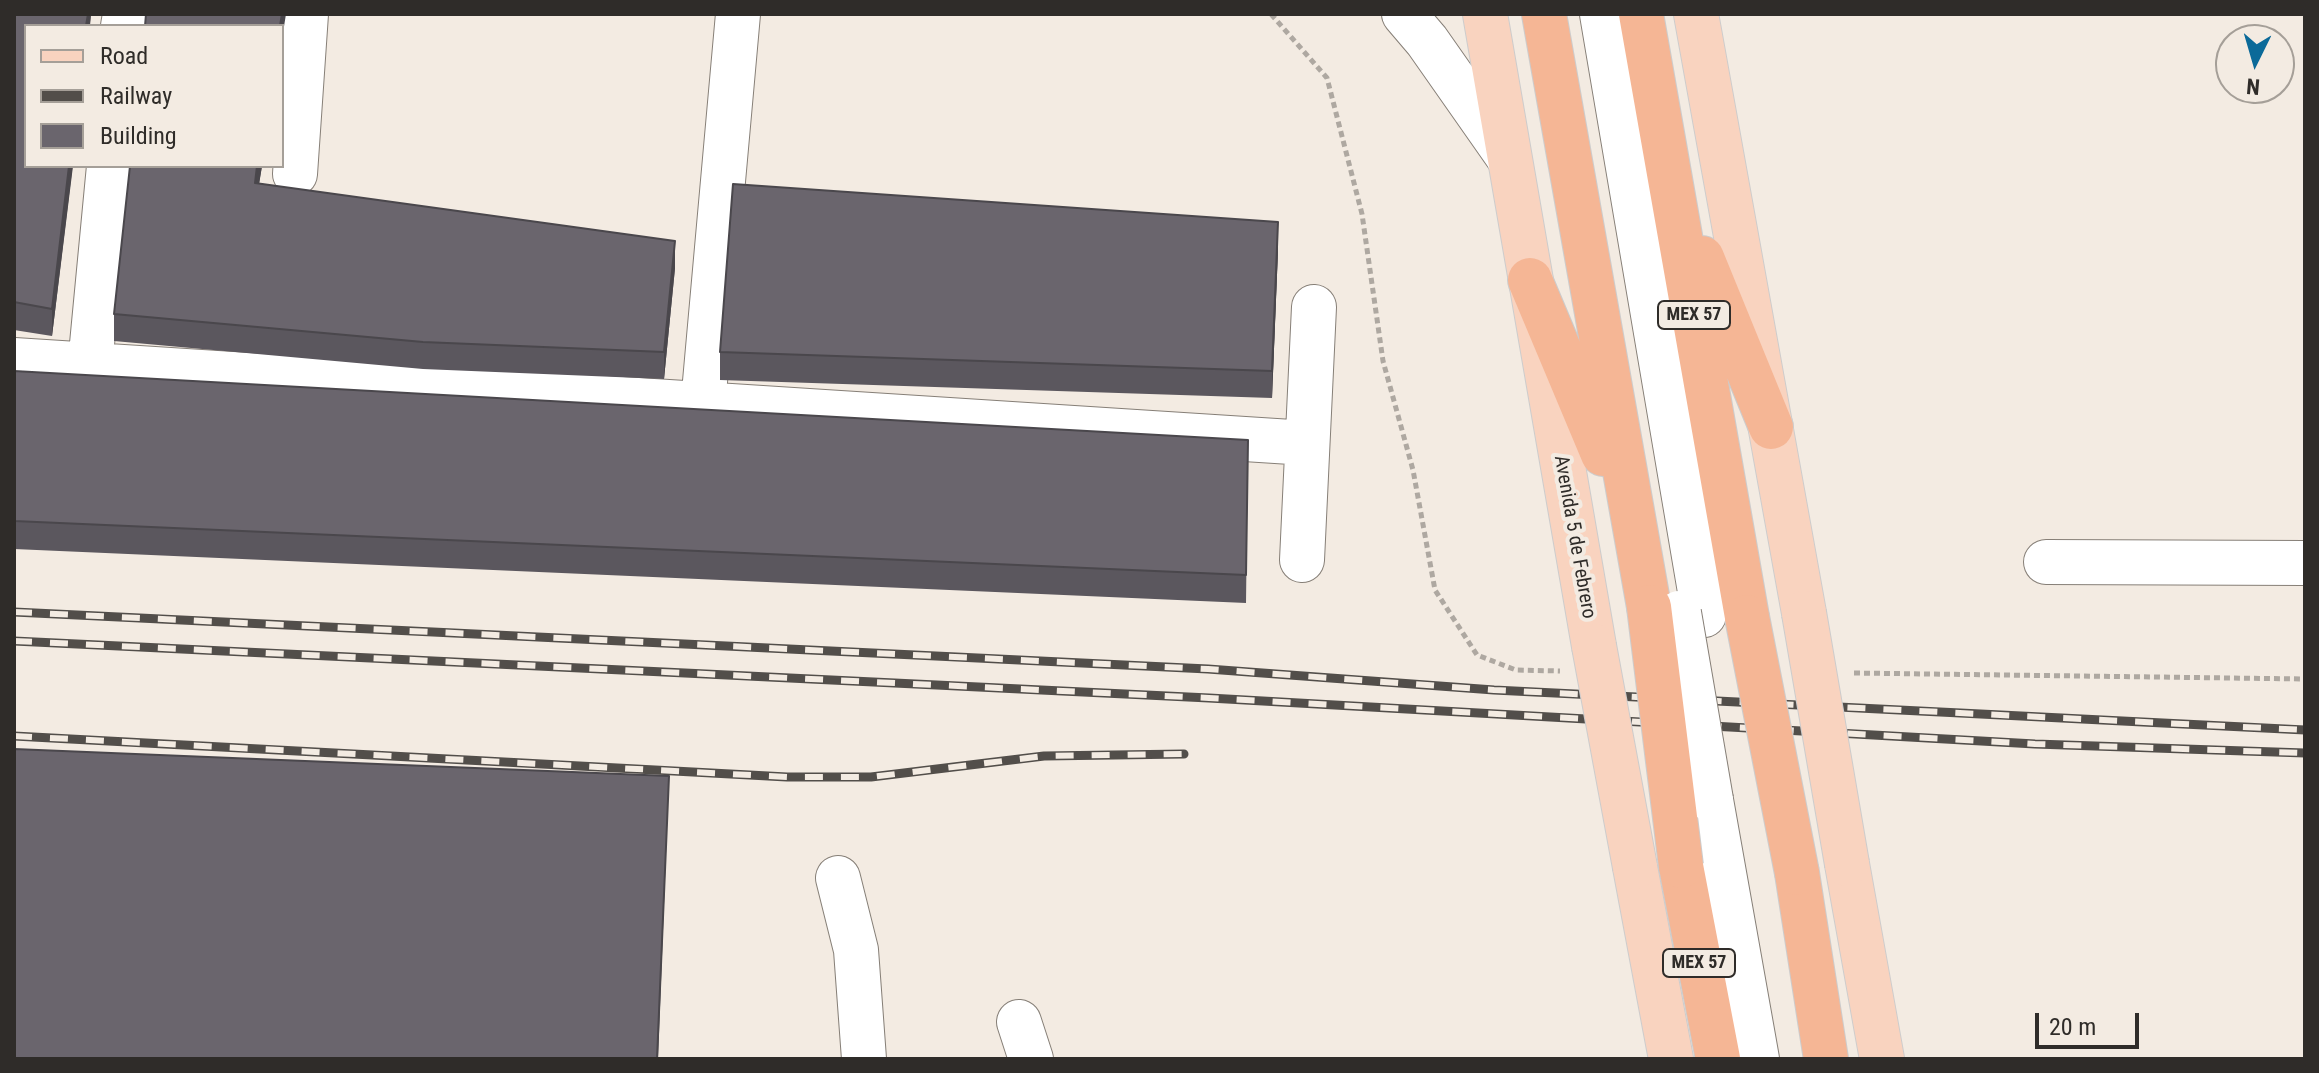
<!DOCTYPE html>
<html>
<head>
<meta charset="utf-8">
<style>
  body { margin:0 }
  #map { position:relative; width:2319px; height:1073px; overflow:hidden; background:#f3ebe2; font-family:"Roboto Condensed",sans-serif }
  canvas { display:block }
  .frame { position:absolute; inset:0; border:16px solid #2f2c29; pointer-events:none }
  .legend { position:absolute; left:24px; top:24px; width:260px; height:144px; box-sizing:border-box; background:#f3ebe2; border:2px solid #a59f98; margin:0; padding:10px 14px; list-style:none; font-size:24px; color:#2f2c29 }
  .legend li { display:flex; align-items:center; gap:16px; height:40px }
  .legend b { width:40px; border:2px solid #a59f98 }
  .north { position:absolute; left:2215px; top:24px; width:80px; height:80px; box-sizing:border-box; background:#f3ebe2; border:2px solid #a59f98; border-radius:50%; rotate:185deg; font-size:22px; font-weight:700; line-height:32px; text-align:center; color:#2f2c29 }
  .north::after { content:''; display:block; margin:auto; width:28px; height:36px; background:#0b6a99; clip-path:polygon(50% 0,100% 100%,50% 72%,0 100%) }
  .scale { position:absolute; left:2035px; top:1013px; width:104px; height:36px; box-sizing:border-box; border:4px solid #2f2c29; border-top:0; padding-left:10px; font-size:24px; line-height:28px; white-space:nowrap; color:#2f2c29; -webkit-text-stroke:6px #f3ebe2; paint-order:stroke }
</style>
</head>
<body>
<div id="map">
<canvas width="2319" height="1073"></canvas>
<div class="frame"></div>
<ul class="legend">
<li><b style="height:10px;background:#f9d3bf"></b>Road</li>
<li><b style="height:10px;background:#524e4a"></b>Railway</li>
<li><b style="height:22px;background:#6a656d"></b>Building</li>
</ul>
<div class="north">N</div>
<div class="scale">20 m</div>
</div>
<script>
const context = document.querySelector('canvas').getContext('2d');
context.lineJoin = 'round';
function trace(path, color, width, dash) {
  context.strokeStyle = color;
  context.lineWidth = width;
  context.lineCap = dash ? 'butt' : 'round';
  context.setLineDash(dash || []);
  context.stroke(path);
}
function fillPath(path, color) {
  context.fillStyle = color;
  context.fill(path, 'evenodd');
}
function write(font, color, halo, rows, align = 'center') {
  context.font = font + ' "Roboto Condensed",sans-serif';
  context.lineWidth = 8;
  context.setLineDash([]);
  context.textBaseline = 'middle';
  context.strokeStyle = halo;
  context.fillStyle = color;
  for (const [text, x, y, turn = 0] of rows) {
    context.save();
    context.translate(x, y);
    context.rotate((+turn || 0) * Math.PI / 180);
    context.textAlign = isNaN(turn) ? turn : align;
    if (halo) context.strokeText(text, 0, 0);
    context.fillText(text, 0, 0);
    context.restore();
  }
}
const minor = new Path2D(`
  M1404 14 1427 41 1509 158
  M1602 14 1704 615
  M123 26 125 14
  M295 174 306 14
  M14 360 1307 443
  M90 365 109 166
  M703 404 738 14
  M1302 560 1314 307
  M2046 562 2305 563
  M1711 800 1757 1059
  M838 878 856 950 864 1059
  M1019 1022 1031 1059`);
const major = new Path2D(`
  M1485 14 1594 646
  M1696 14 1804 613
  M1847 864 1882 1059
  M1635 867 1671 1059`);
const highway = new Path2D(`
  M1544 14 1649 607
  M1641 14 1747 617
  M1702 258 1771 427
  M1530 280 1603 454
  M1681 866 1718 1059
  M1797 873 1826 1059`);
trace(minor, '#867f77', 46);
trace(major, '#cdcccc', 46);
trace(highway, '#cdcccc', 46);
trace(new Path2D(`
  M1271 14 1327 78 1362 214 1383 361 1413 470 1435 590 1477 655 1516 670 1560 671
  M1854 673 2305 679`), '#aea8a1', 5, [6, 4]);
trace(minor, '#fff', 44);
trace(major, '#f9d3bf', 44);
trace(highway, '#f5b695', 44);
const rail = new Path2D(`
  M14 612 1208 669 1494 690 2305 730
  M14 641 1209 698 2035 744 2305 753
  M14 736 787 777H871L1044 756 1184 754`);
trace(rail, '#524e4a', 9);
trace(rail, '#f3ebe2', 6, [18]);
const minorBridge = new Path2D(`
  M1679 613 1711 800`);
const majorBridge = new Path2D(`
  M1804 613 1847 864
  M1594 646 1635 867`);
const highwayBridge = new Path2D(`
  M1649 607 1681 866
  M1747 617 1797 873`);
trace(minorBridge, '#867f77', 46, []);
trace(majorBridge, '#cdcccc', 46, []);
trace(highwayBridge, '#cdcccc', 46, []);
trace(minorBridge, '#fff', 44);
trace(majorBridge, '#f9d3bf', 44);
trace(highwayBridge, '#f5b695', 44);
fillPath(new Path2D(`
  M14 14H91L52 336 14 330Z
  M130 166H262L259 183 675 268 664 379 423 369 114 341V314Z
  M1278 250 1272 398 720 380V352Z
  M14 371 1248 440 1246 603 14 549Z`), '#5b575e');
fillPath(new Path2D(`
  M88 14H91L90 26H86Z
  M282 14H286L282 39V26H280Z
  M69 166H73L52 336V309Z
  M257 166H262L255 210V183Z
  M1278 222V250L1272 398V371Z
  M675 241V268L664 379V352Z
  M669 776 658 1059H657Z`), '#4a474c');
const building = new Path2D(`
  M14 14H88L86 26H26V166H69L52 309 14 302Z
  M146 14H282L280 26H145Z
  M130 166H257L255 183 675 241 664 352 423 342 114 314Z
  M733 184 1278 222 1272 371 720 352Z
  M14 371 1248 440 1246 575 14 521Z
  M14 749 669 776 657 1059H14Z`);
fillPath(building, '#6a656d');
trace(building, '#4a474c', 2);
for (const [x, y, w] of [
  [1694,315,72],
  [1699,963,72]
]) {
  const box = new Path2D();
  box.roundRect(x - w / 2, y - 14, w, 28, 6);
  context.fillStyle = '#f3ebe2';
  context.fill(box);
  trace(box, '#2f2c29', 2);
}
write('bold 18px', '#2f2c29', null, [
  ["MEX 57",1694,315],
  ["MEX 57",1699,963]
]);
write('20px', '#2f2c29', '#f3ebe2', [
  ["Avenida 5 de Febrero",1574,537,80]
]);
</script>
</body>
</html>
